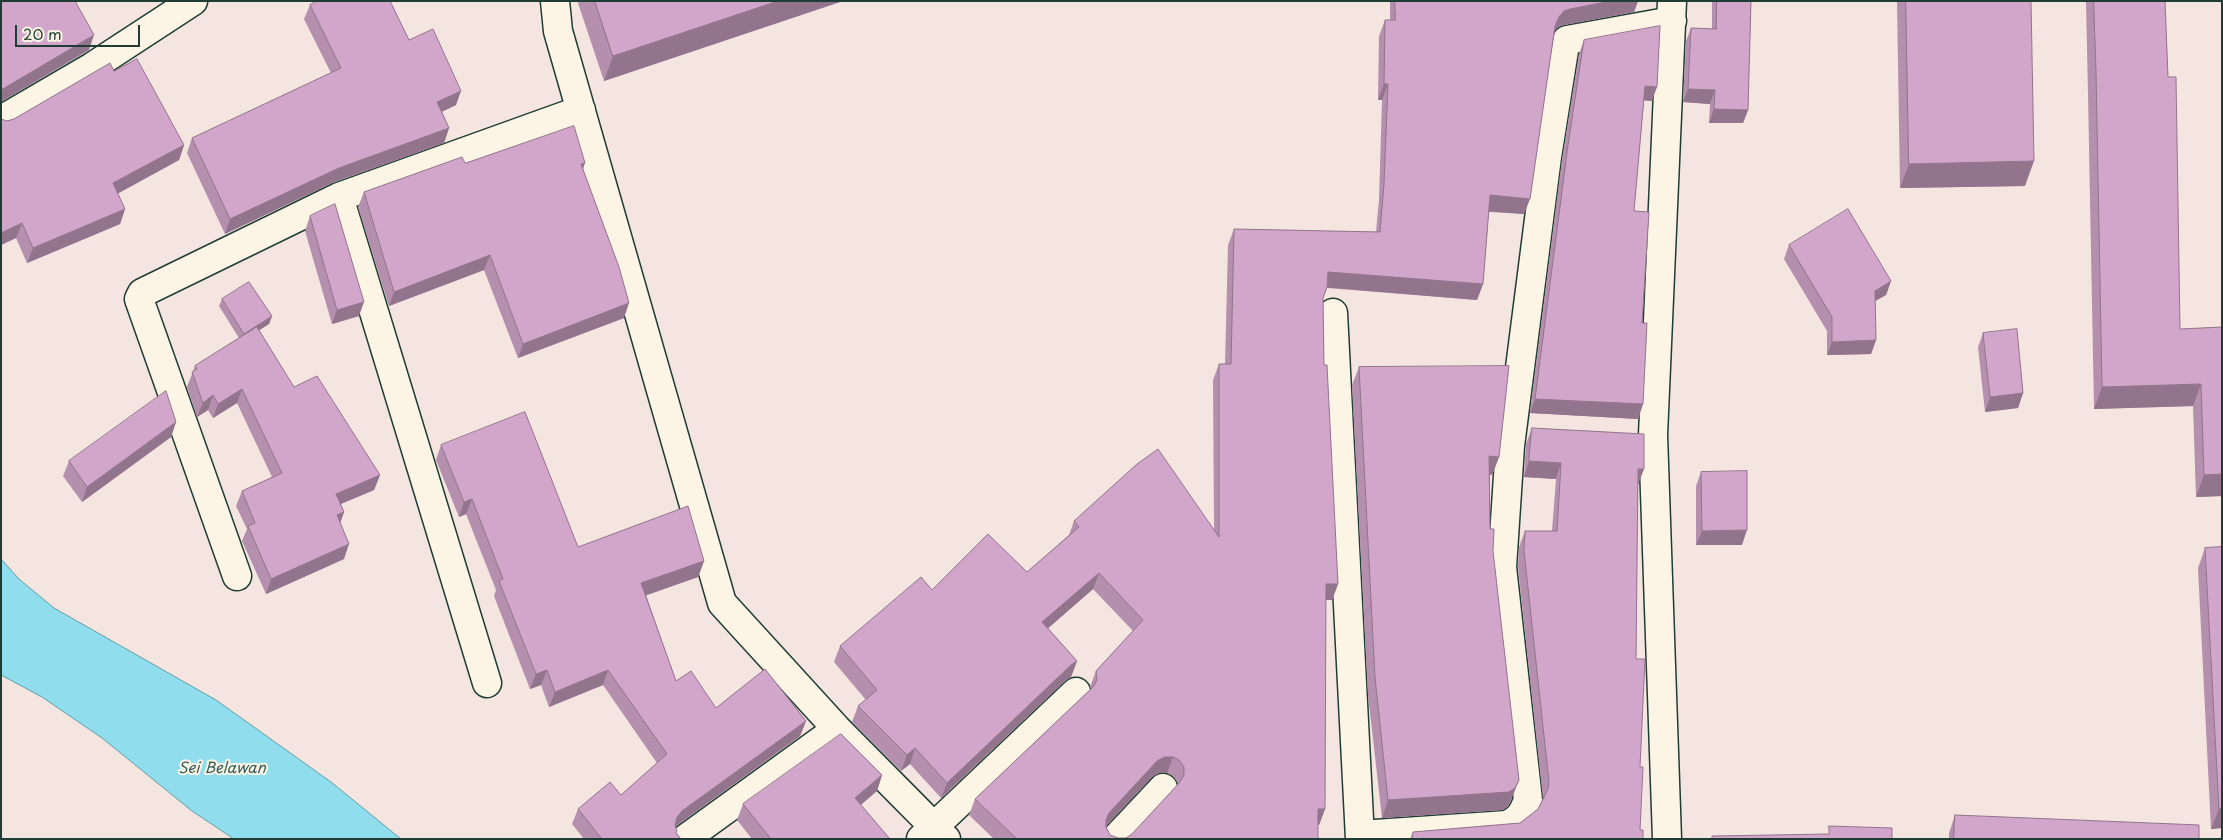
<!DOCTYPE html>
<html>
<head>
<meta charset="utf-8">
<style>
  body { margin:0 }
  #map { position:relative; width:2223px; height:840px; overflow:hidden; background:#f4e5e0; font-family:"Playpen Sans",sans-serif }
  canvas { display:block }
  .frame { position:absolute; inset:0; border:2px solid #1f3d34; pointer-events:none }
  .scale { position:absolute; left:15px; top:25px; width:125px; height:22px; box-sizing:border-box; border:2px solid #1f3d34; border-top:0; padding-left:6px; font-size:15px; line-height:18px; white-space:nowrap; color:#1f3d34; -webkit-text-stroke:4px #fcf5e5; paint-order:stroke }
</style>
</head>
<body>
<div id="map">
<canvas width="2223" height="840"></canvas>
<div class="frame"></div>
<div class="scale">20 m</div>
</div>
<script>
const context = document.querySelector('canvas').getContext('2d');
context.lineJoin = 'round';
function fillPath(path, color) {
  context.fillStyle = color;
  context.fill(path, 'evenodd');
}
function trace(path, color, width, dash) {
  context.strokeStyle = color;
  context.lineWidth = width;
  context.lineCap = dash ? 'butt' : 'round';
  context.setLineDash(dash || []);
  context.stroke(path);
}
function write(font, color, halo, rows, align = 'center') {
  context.font = font + ' "Playpen Sans",sans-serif';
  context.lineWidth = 4;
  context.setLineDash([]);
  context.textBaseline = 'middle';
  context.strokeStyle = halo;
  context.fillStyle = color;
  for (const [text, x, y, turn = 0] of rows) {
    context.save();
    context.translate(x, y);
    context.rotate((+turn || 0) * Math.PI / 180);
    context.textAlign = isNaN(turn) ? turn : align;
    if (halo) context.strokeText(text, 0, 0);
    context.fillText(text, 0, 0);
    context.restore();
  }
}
const water = new Path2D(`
  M1 559 19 579 54 608 216 700 331 782 401 839H234L192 811 102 738 42 697 1 675Z`);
fillPath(water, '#8fdded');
trace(water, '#629da3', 1);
const minor = new Path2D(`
  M555 1 558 31 722 603 837 729 946 839
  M1 120 92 67 193 1
  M1333 313 1360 839
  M237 576 139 299 142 293 339 197
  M487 683 339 197 581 110
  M1360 835 1507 825C1520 819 1523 813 1528 800L1502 567 1510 446 1547 157 1565 44 1567 40 1672 21
  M685 839 837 729
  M921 839 1076 692
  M1115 839 1163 788
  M1667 839 1653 435 1672 1`);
trace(minor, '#1f3d34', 31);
trace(minor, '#fcf5e5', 28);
fillPath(new Path2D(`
  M313 1H390L409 40 456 105 442 112 449 128 444 143 334 182 225 234 187 153 192 138 331 73 304 19 310 5 314 3Z
  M579 1H843L604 81 578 3Z
  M1390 1H1638L1634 12 1564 25 1558 27 1555 31 1524 214 1489 212 1483 284 1477 300 1327 288 1323 298 1324 365 1338 584 1332 600H1326L1325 809 1319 825H1318V839H994L969 815 975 799 1091 689 1090 687 1096 671 1133 631 1093 589 1048 628 1077 661 1071 677 1065 681 941 798 910 764 901 771 852 722 858 706 866 700 834 662 840 646 932 590 1027 572 1069 535 1074 521 1214 529 1213 380 1219 364H1225L1228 245 1234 229 1376 232 1379 200 1382 100H1378L1379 36 1385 20H1390ZM1159 773H1167L1173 776 1178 783V785L1132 834 1126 838H1118L1110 835 1106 826 1152 777Z
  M1712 1H1751L1748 110 1743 123H1709L1710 104 1683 102 1686 41 1691 28 1712 29Z
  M1897 1H2031L2025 186 1900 188Z
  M2086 1H2165L2168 77 2180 329 2222 327V496L2196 497 2193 406 2094 409 2088 94Z
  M1584 40 1652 101 1644 100 1634 211 1642 323 1643 404 1638 419 1530 413 1562 159 1579 54Z
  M114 71 184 145 179 160 118 193 125 209 120 224 27 263 16 238 1 245V119L7 121 14 119Z
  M465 163 583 170 624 318 518 358 484 270 389 306 358 207 364 192Z
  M310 216 359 316 332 324 305 231Z
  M1789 245 1891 281 1886 295 1875 301 1876 340 1871 354 1827 355V331L1784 259Z
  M222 299 272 316 269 324 259 330 294 387 380 475 374 490 341 504 344 512 340 523 344 559 266 594 242 541 247 529 236 506 242 491 272 477 237 403 213 418 208 410 197 417 187 387 195 366 239 338 219 306Z
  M1983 333 2023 393 2018 408 1985 412 1978 347Z
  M1359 367 1499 457 1492 475H1490V529L1493 551 1512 798 1508 806 1503 810 1382 818 1368 695 1352 385Z
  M176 422 171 437 82 502 63 476 69 461Z
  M1532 428 1638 485 1636 659 1640 767V830L1643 839H1410L1413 832 1520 823 1538 809 1543 799 1518 567 1519 547 1525 531H1552L1556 479 1524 477 1526 444Z
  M441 445 578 547 704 561 698 577 646 595 676 681 716 708 806 721 800 736 676 826V833L681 839H584L572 824 578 809 621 795 657 763 603 685 549 707 541 685 530 689 494 596 496 590 466 514 459 517 436 460Z
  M1701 472 1742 545H1696V486Z
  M2222 547V828L2211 829 2198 568 2205 548Z
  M882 775 877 791 861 805 890 839H752L737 820 743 804Z
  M1955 815 2199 839H1949V833Z`), '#b58fae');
fillPath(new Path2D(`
  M778 1H843L604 81 613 56Z
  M1611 1H1638L1634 12 1564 25 1558 27 1553 33 1559 17 1564 11 1570 9Z
  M94 35 89 50 1 102V90Z
  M1384 84H1388L1382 100H1378Z
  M1645 86 1657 87 1652 101 1640 100Z
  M1688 89 1715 90 1710 104 1683 102Z
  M461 91 456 105 432 116 437 102Z
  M1714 109 1748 110 1743 123H1709Z
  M449 128 444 143 334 182 225 234 230 219 339 168Z
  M184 145 179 160 108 199 113 183Z
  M2034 161 2025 186 1900 188 1909 164Z
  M585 163 580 178 581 164Z
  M1490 195 1530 199 1524 214 1484 211Z
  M125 209 120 224 27 263 33 248Z
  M22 223 16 238 1 245V233Z
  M490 255 484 270 389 306 394 292Z
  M1328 272 1483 284 1477 300 1322 287Z
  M1891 281 1886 295 1870 304 1875 291Z
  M364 302 359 316 332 324 337 310Z
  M629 303 624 318 518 358 523 344Z
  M272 316 269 324 242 341 244 334Z
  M1876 340 1871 354 1827 355 1832 342Z
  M2201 384 2193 406 2094 409 2102 387Z
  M242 389 237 403 213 418 218 404Z
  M2023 393 2018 408 1985 412 1990 397Z
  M213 395 208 410 197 417 203 403Z
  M1535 399 1643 404 1638 419 1530 413Z
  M176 422 171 437 82 502 87 487Z
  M1489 456 1499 457 1492 475 1483 474Z
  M1529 461 1561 463 1556 479 1524 477Z
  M1638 469H1644L1638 485Z
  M2222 474V496L2196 497 2204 475Z
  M380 475 374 490 331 508 336 494Z
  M472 499 466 514 459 517 464 502Z
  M344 512 339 526 337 515Z
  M1747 530 1742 545H1696L1702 531Z
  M349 544 344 559 266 594 271 579Z
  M704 561 698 577 636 599 641 583Z
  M1099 573 1093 589 1037 638 1042 622Z
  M1326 584H1338L1332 600H1320Z
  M1077 661 1071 677 1065 681 941 798 947 783 1071 665Z
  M547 670 541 685 530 689 536 674Z
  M608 670 603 685 549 707 555 692Z
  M806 721 800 736 676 826 671 832 677 817 682 811Z
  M915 748 910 764 901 771 907 755Z
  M1165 757H1173L1167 773H1159L1152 777 1103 829 1106 820 1109 813 1157 761Z
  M882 775 877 791 849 814 855 798Z
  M1519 780 1512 798 1508 806 1503 810 1382 818 1388 800Z
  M2222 808V828L2211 829 2219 809Z
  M1318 809H1325L1319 825H1312Z`), '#93748d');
const building = new Path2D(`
  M1 1H75L94 35 1 90Z
  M317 1H390L409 40 433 29 461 91 437 102 449 128 339 168 230 219 192 138 341 68 310 5Z
  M595 1H778L613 56Z
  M1395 1H1611L1570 9 1564 11 1559 17 1555 26 1530 199 1490 195 1483 284 1328 272 1327 287 1323 298 1324 365H1327L1338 584H1326L1325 809H1318V839H1017L975 799 1093 687 1097 680 1096 671 1143 620 1099 573 1042 622 1077 661 1071 665 947 783 915 748 907 755 858 706 877 690 840 646 921 577 932 590 988 534 1027 572 1079 527 1074 521 1137 464 1158 449 1219 537V364H1231L1234 229 1380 232 1384 184 1388 84H1384L1385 20H1395ZM1165 757H1173L1179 760 1184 767V775L1180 782 1132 834 1126 838H1118L1110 835 1106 827V820L1109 813 1157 761Z
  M1717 1H1751L1748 110 1714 109 1715 90 1688 89 1691 28 1716 29Z
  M1906 1H2031L2034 161 1909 164Z
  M2094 1H2165L2168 77H2176L2180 329 2222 327V474L2204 475 2201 384 2102 387 2096 72Z
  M1660 26 1657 87 1645 86 1634 211 1649 212 1642 323H1647L1643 404 1535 399 1568 145 1584 40Z
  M137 59 184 145 113 183 125 209 33 248 22 223 1 233V119L7 121 14 119 110 63 114 71Z
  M574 126 585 163 581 164 619 267 629 303 523 344 490 255 394 292 364 192 462 157 465 163Z
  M335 204 364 302 337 310 310 216Z
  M1848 209 1891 281 1875 291 1876 340 1832 342V317L1789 245Z
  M249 282 272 316 244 334 222 299Z
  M257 327 294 387 317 376 380 475 336 494 344 512 337 515 349 544 271 579 248 526 255 523 242 491 282 473 242 389 218 404 213 395 203 403 192 372 197 369 195 366Z
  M2017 329 2023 393 1990 397 1983 333Z
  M1509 366 1499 457 1489 456 1490 529H1494L1493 551 1519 780 1515 788 1509 792 1388 800 1375 677 1359 367Z
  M166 391 176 422 87 487 69 461Z
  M525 412 578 547 688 506 704 561 641 583 676 681 691 671 716 708 765 669 806 721 682 811 677 817 675 825 677 831 676 833 681 839H602L578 809 610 782 621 795 667 754 608 670 555 692 547 670 536 674 499 581 503 579 472 499 464 502 441 445Z
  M1532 428 1644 434V469H1638L1636 659H1645L1640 767H1643L1640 830H1643V839H1412L1413 832 1520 823 1538 809 1548 789 1549 782 1524 551 1525 531H1557L1561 463 1529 461Z
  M1747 471V530L1702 531 1701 472Z
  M2222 547V808L2219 809 2205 548Z
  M841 734 882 775 855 798 890 839H771L743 804Z
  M1955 815 2199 825V839H1954Z
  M1829 826 1892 828V839H1712V836L1829 834Z`);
fillPath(building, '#d2a6ca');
trace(building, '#93748d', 1);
write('italic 15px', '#355d59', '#fcf5e5', [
  ["Sei Belawan",222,769]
]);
</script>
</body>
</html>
